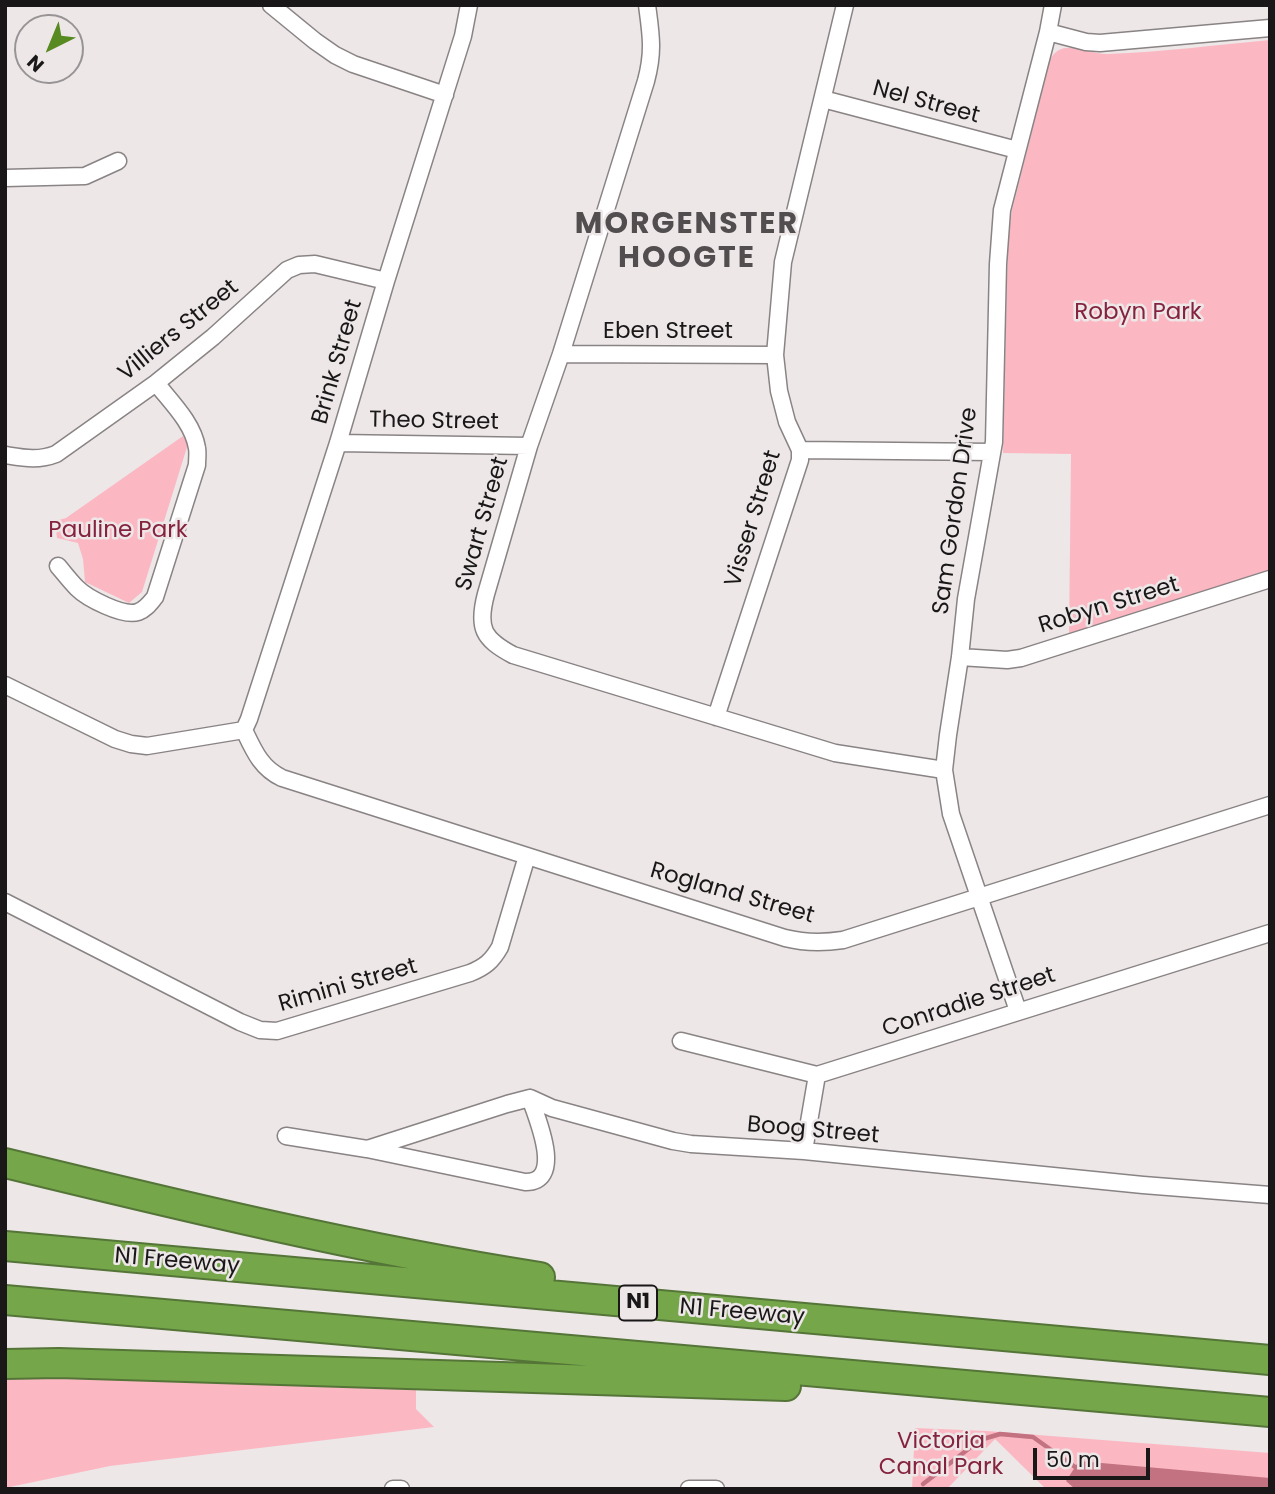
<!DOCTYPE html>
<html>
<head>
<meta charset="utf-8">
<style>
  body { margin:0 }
  #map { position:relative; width:1275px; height:1494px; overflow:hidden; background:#ede7e8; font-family:Poppins,sans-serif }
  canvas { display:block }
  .frame { position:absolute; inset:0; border:7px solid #191718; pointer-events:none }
  .north { position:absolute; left:14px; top:14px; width:70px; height:70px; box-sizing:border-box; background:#ede7e8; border:2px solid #989495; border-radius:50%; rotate:223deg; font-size:19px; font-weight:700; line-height:28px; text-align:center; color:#191718 }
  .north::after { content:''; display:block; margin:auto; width:24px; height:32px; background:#578a21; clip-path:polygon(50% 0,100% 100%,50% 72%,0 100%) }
  .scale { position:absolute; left:1033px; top:1448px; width:117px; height:32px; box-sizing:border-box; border:4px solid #191718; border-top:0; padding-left:9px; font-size:21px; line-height:24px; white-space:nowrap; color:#191718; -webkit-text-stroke:5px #ede7e8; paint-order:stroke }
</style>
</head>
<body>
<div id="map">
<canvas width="1275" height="1494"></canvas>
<div class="frame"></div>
<div class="north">N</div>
<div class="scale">50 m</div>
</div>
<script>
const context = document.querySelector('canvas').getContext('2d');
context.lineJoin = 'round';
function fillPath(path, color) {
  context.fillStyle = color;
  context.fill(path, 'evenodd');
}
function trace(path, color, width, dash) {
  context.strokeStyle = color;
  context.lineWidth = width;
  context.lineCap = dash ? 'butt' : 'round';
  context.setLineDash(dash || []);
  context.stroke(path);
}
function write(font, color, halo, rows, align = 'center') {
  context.font = font + ' Poppins,sans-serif';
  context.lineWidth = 5;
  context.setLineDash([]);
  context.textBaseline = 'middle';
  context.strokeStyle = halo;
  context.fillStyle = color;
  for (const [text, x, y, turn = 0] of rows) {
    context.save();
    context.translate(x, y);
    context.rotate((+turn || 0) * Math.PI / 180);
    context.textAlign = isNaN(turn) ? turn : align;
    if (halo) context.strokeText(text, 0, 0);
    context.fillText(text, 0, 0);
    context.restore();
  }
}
fillPath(new Path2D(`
  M1270 40V571L1069 635 1071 454 1003 453 1008 239 1012 210 1050 60C1062 36 1088 55 1108 54 1162 52 1216 45 1270 40Z
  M183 436 188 444 142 592 129 603 85 582 83 559 78 543 57 538 55 521 66 518Z
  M5 1377 110 1378 416 1389V1409L434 1427 110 1466 5 1488Z
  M915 1428 987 1431 1270 1453V1489H1046L995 1439 947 1489H912Z`), '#fbb8c3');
fillPath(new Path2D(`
  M1079 1461 1270 1478V1489H1075L1066 1481Z`), '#c37281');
trace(new Path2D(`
  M923 1484 980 1440 1000 1434 1033 1437 1075 1467`), '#c37281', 4.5);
const minor = new Path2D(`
  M271 5 315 41 335 55 353 64 445 95
  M647 5C651 35 654 51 646 81L561 354 529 446 486 594C477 628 483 639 513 655L835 753 944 770
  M1048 32 1086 42 1100 43 1270 28
  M823 99 1017 150
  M5 178 85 176 118 161
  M561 354 775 355
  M338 443 529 446
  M800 450 992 452
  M5 455C24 458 38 461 56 454L156 383 213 337 287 270 299 265 315 264 386 281
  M58 566C64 573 70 581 77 588 87 598 123 617 138 612 146 609 150 603 155 597L197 465C197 459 198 453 197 448 193 423 171 402 156 383
  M960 657 1007 660 1021 658 1270 579
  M5 685 115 739 131 744 147 746 244 730
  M716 717 800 460V450L787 422 779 391 775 355 783 262 845 5
  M244 730C254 751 261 768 282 778L785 938C805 943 823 943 843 940L1270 805
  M244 730 249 719 338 443 386 281 463 36 469 5
  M5 902 240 1022 260 1030 277 1031 470 973C485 967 492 961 500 947L527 856
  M1018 1011 951 814 944 770 948 735 960 657 966 599 994 442 998 264 1002 210 1048 32 1053 5
  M681 1041 817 1075 1270 933
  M286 1136 367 1149 525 1182C565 1183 537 1118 530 1098
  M367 1149 507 1104 530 1098 552 1108 673 1141 691 1144 804 1151 1143 1185 1270 1195
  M804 1151 817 1075
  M393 1489H401
  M689 1489H716`);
const motorway = new Path2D(`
  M5 1163C182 1206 360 1249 540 1277
  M5 1246 1270 1360
  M5 1300 1270 1412
  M5 1364 59 1363 786 1386`);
trace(minor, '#898384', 19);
trace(motorway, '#557538', 32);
trace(minor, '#fff', 16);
trace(motorway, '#75a74a', 28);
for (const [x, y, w] of [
  [638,1303,38]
]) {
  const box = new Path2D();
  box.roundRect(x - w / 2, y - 17.5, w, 35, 5);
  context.fillStyle = '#ede7e8';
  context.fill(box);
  trace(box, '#191718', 2);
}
write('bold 21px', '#191718', null, [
  ["N1",638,1303]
]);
write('23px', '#191718', '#ede7e8', [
  ["Nel Street",926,103,15],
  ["Villiers Street",179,331,-39],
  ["Eben Street",668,332],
  ["Brink Street",338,362,-74],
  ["Theo Street",434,422,1],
  ["Sam Gordon Drive",956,511,-82],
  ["Visser Street",754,519,-73],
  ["Swart Street",483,524,-74],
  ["Robyn Street",1109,606,-17],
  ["Rogland Street",732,894,16],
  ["Rimini Street",348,986,-16],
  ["Conradie Street",969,1003,-18],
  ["Boog Street",813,1131,5],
  ["N1 Freeway",177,1262,5],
  ["N1 Freeway",742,1313,5]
]);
write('23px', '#85233f', '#ede7e8', [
  ["Robyn Park",1138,313],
  ["Pauline Park",118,531],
  ["Victoria",941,1442],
  ["Canal Park",941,1468]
]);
context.letterSpacing = '2px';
write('bold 30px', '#524d4e', '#ede7e8', [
  ["MORGENSTER",687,225],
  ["HOOGTE",687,259]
]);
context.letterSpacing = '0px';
</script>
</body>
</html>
